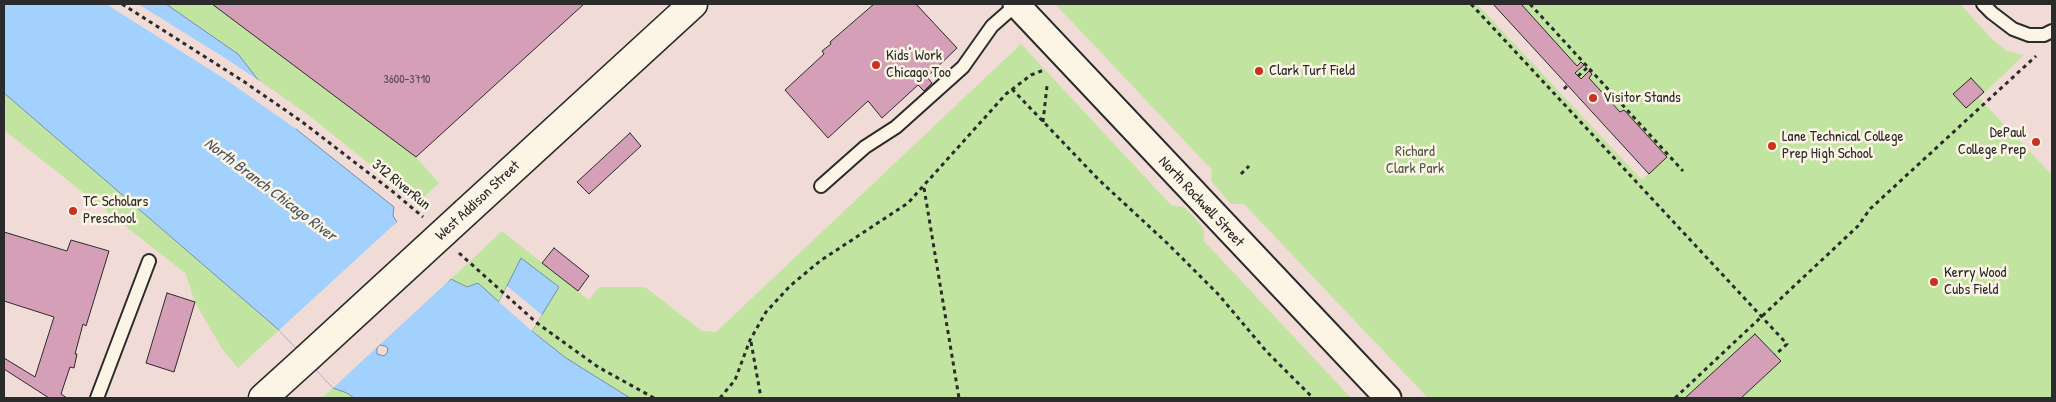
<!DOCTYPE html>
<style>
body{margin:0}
#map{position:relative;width:2056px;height:402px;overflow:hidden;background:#f0dbd7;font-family:"Patrick Hand",sans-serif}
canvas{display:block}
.frame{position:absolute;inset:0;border:5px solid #2b2b2b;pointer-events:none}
</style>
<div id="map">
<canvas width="2056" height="402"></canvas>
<div class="frame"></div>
</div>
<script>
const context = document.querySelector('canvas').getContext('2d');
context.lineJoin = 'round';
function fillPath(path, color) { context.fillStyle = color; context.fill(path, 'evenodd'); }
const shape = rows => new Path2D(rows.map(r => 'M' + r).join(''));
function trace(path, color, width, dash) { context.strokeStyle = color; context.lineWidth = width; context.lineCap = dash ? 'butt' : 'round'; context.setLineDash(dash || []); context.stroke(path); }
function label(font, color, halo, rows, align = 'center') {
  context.font = font + ' "Patrick Hand",sans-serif'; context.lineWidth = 5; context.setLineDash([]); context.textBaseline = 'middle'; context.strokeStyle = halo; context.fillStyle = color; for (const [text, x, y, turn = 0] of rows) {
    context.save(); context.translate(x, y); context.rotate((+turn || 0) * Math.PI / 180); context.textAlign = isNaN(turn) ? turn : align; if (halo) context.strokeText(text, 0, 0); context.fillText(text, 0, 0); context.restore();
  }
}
const green = shape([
 [166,4,212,4,416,157,439,183,418,203,307,114,257,79,237,54],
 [1055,4,1477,4,1642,180,1649,173,1493,4,1960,4,1994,41,2007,51,2024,55,1979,98,2052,175,2052,398,1428,398,1244,204,1231,204,1211,181,1212,170],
 [1021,44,1171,205,1184,207,1194,217,1204,229,1204,241,1351,398,630,398,566,358,478,284,467,287,451,279,502,231,589,300,599,287,645,287,702,331,716,332],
 [4,93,279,330,238,368,221,347,195,302,185,273,4,130],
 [333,388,347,393,354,398,322,398]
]);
const water = shape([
 [4,4,166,4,238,54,296,129,394,207,393,216,397,222,394,225,448,282,451,279,467,287,478,283,499,302,521,258,559,287,532,331,566,358,630,398,354,398,347,393,333,388,279,330,4,93,4,4],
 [380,345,385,346,388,348,387,353,384,356,377,354,377,348,380,345]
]);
const pier = shape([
 [106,4,138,4,225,58,264,84,297,127,296,129,228,81],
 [399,220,397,225,448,279,453,277,333,388,279,330],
 [507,286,542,315,532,331,499,302]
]);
const building = shape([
 [212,4,584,4,416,157,212,4],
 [874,4,916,4,957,48,927,77,932,83,924,91,918,85,882,118,868,101,828,138,785,90,824,54,822,51,831,44,830,42,874,4],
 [1493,4,1521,4,1577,66,1581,62,1584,65,1575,73,1581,79,1589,71,1592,74,1589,78,1620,112,1624,110,1667,157,1649,174,1493,4],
 [1971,78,1984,92,1966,108,1953,94,1971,78],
 [630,133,641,146,589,194,577,182,630,133],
 [4,232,67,251,71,240,109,251,86,326,83,324,75,354,77,354,74,368,70,367,61,394,67,398,4,398,4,358,35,377,54,317,4,301,4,232],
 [554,248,589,276,578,291,542,263,554,248],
 [167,293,195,302,174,372,146,363,167,293],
 [1755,334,1781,361,1741,398,1685,398,1755,334],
 [4,369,49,398,4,398,4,369]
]);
const path = shape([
 [122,4,243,81,301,121,392,191,423,217],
 [1471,4,1787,344,1775,355],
 [1530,4,1683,171],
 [1578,76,1588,67],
 [1012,89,1099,180,1167,243,1218,294,1267,352,1313,398],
 [1564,89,1567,86],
 [1043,122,1047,86],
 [1241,174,1249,166],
 [924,188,959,398],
 [459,253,537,323,598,367,654,398],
 [751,342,761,398],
 [720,398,735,380,750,340,766,312,790,286,820,261,908,203,1006,94,1031,75,1044,70],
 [1675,398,1858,226,1870,209,2036,56]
]);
const lane = shape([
 [1983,4,1992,13,2013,29,2029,35,2044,35,2052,31],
 [821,186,865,147,896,127,963,67,992,26,1017,4],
 [97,398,149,261]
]);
const street = shape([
 [1016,4,1388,398]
]);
const secondary = shape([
 [466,212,693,4],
 [263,398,306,359]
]);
const secondaryBridge = shape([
 [306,359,466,212]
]);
const markers = [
 [876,65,5,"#c8321e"],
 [1259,71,5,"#c8321e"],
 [1593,98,5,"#c8321e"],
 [2036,142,5,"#c8321e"],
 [1772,146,5,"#c8321e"],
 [73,211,5,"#c8321e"],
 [1934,282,5,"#c8321e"]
];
const numberNames = [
 ["3600-3710",407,80]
];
const poiNames = [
 ["Kids' Work",886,56],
 ["Chicago Too",886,73],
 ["Clark Turf Field",1269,71],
 ["Visitor Stands",1603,98],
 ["DePaul",2026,133,"right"],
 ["College Prep",2026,150,"right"],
 ["Lane Technical College",1782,137],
 ["Prep High School",1782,154],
 ["TC Scholars",83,202],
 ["Preschool",83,219],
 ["Kerry Wood",1944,273],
 ["Cubs Field",1944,290]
];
const parkNames = [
 ["Richard",1415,152],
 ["Clark Park",1415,169]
];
const streetNames = [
 ["312 RiverRun",401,185,39],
 ["West Addison Street",478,201,-43],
 ["North Rockwell Street",1201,202,47]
];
const waterNames = [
 ["North Branch Chicago River",270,190,37]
];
fillPath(green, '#c1e5a0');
fillPath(water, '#a3d1fe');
trace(water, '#738faa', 1);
fillPath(pier, '#f0dbd7');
fillPath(building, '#d49fb7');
trace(building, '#2b2b2b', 1);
trace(lane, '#2b2b2b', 16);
trace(street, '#2b2b2b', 29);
trace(secondary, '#2b2b2b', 31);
trace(path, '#2b2b2b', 3, [4, 4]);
trace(lane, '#fcf5e5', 12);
trace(street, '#fcf5e5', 25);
trace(secondary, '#fcf5e5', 28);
trace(secondaryBridge, '#2b2b2b', 31, []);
trace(secondaryBridge, '#fcf5e5', 28);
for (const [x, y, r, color] of markers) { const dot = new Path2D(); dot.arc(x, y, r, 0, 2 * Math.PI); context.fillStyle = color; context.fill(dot); trace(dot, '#fcf5e5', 2); }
label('12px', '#55484e', null, numberNames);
label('15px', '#2b2b2b', '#fcf5e5', poiNames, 'left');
label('15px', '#505a48', '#fcf5e5', parkNames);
label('15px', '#2b2b2b', '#fcf5e5', streetNames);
label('italic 16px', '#495460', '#fcf5e5', waterNames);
</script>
